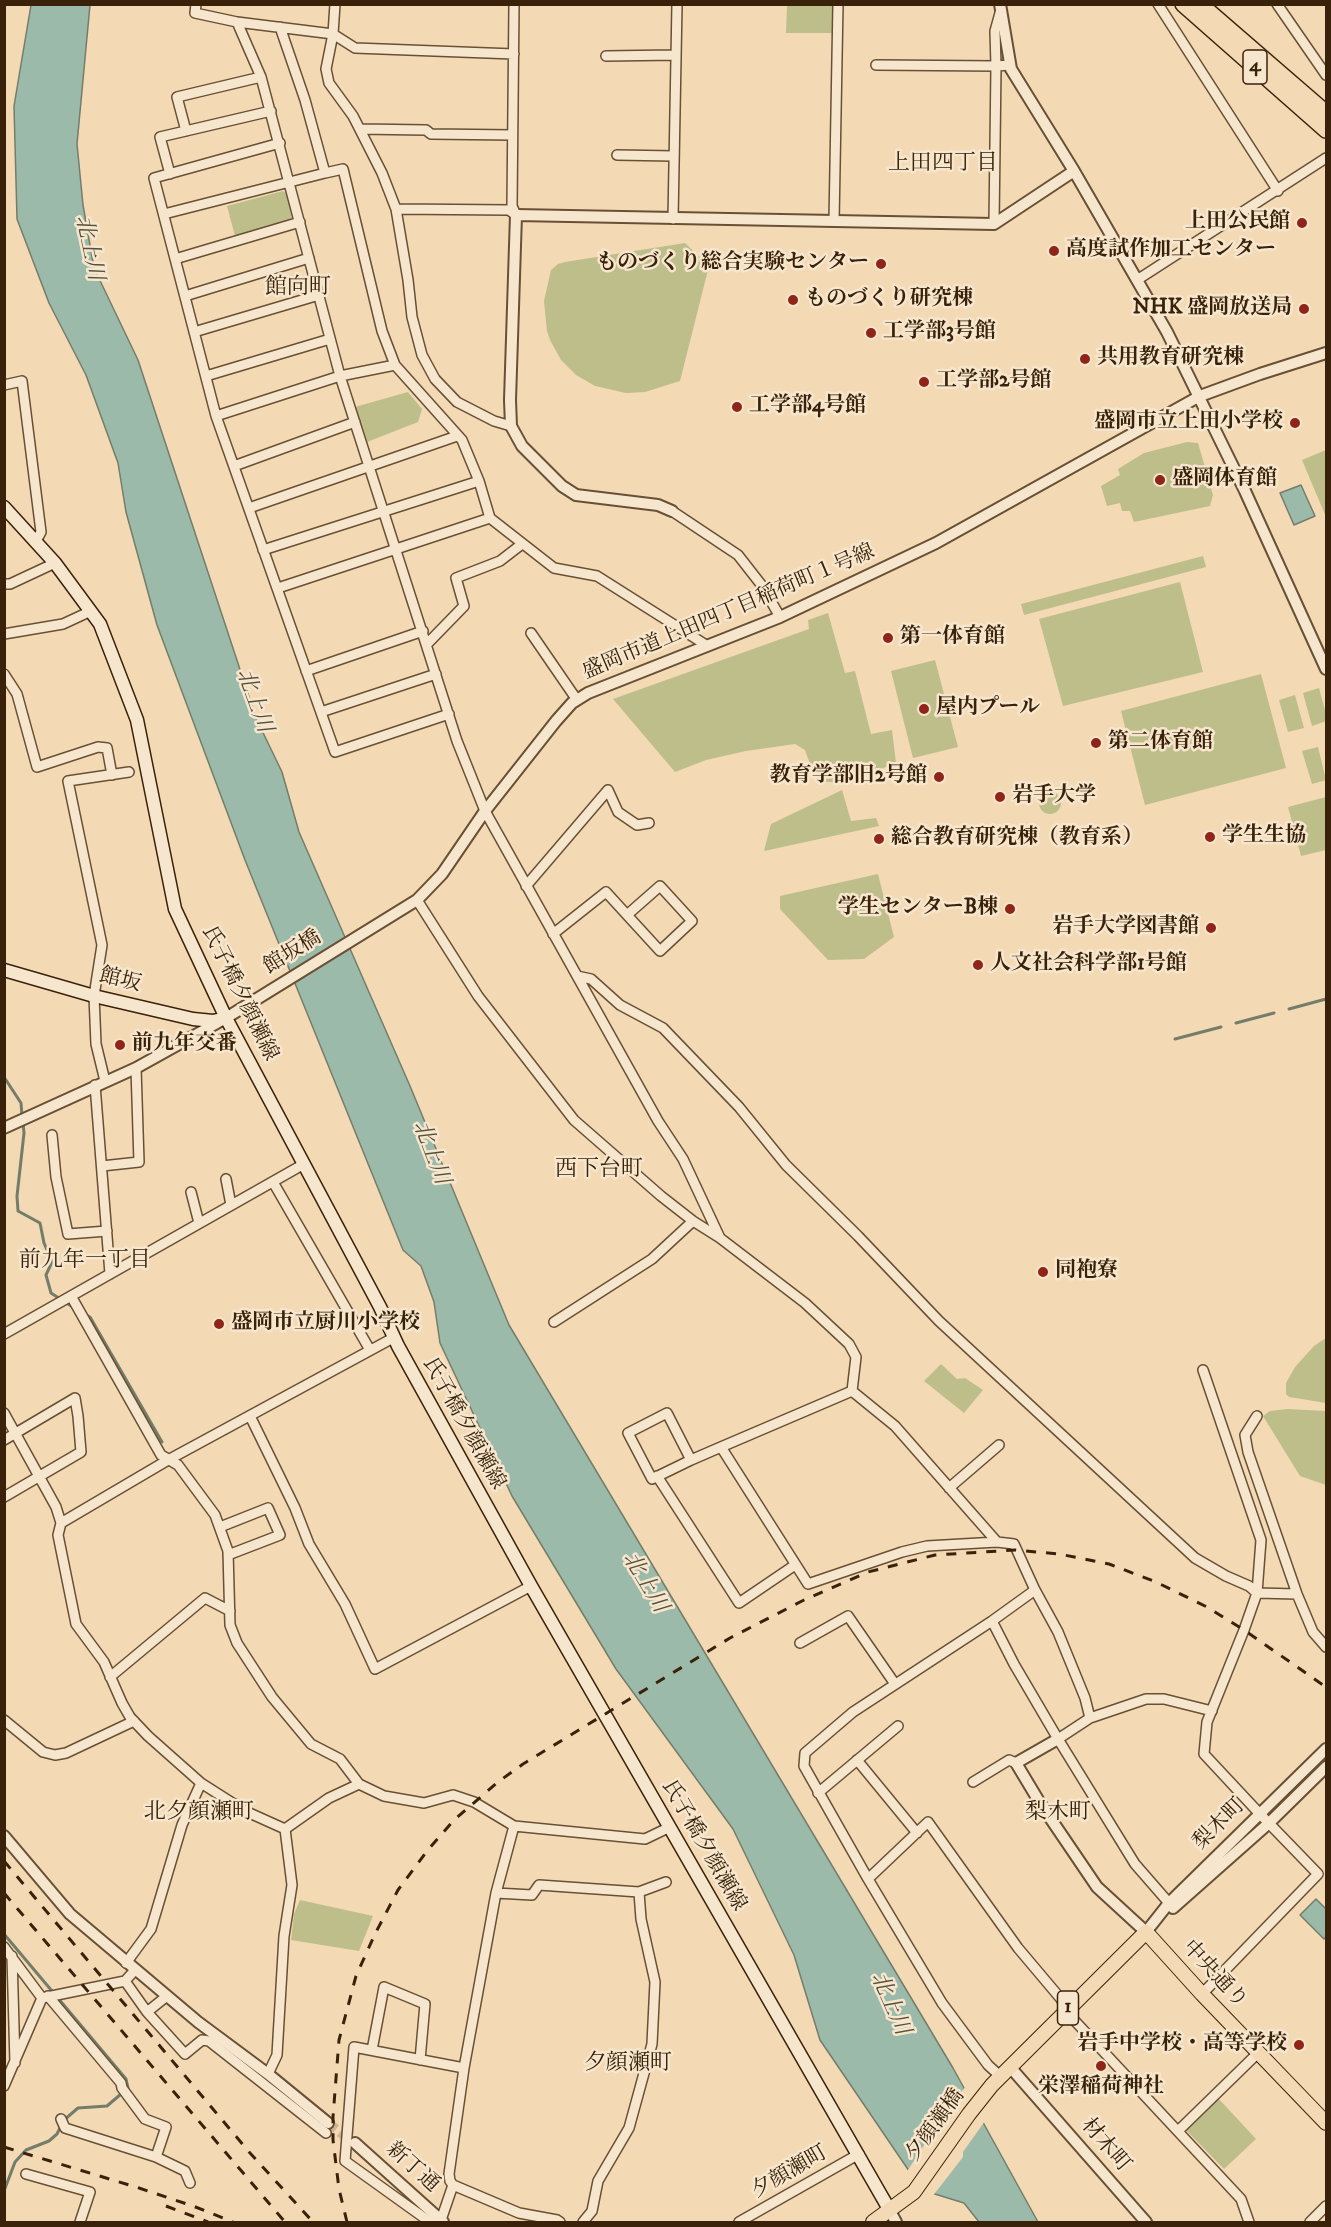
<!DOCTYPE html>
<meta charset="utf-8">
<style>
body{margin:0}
#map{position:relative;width:1331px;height:2227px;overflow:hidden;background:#f3d9b4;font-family:"IM FELL DW Pica",serif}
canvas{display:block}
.frame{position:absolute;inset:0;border:6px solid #392209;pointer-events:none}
</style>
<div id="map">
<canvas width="1331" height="2227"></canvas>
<div class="frame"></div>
</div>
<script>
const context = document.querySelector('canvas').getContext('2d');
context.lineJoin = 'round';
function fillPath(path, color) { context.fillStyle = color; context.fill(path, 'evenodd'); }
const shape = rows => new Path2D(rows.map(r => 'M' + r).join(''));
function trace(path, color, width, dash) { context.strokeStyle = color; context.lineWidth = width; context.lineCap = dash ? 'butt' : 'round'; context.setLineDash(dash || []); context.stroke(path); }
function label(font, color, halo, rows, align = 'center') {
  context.font = font + ' "IM FELL DW Pica","Noto Serif JP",serif'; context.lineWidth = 5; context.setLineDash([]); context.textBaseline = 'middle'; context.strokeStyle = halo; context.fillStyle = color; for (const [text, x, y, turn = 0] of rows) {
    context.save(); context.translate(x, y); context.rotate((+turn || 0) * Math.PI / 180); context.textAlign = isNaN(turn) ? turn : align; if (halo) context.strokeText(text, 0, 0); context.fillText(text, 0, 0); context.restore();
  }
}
const green = shape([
 [787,5,833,5,833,33,786,33],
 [283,191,287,194,292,219,289,222,235,236,227,206],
 [685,243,709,266,680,381,645,392,626,393,595,386,576,375,561,360,550,340,547,331,544,301,551,270,558,264,565,262],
 [408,392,422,409,418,422,367,442,355,407],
 [1187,442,1198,443,1213,495,1210,506,1134,522,1130,511,1122,511,1120,503,1107,506,1101,486,1120,475,1118,469,1144,453],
 [1326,450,1326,517,1302,460],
 [1203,556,1206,567,1024,615,1021,604],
 [1180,582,1203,672,1063,706,1039,619],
 [828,613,845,673,855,671,871,734,892,730,896,763,845,783,816,781,805,750,795,744,746,751,706,760,675,772,613,699,809,629,808,620],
 [935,660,958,747,913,758,891,671],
 [1261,674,1286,768,1145,805,1121,711],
 [1319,688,1326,714,1326,721,1312,726,1303,693],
 [1295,695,1304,728,1288,732,1279,700],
 [1318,747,1326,780,1312,784,1302,751],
 [842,790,851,821,876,818,879,826,764,851,771,824],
 '1039 803a11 11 0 1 1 22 0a11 11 0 1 1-22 0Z',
 [1326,797,1326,850,1301,856,1288,807],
 [878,874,894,937,864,959,828,960,780,909,780,896],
 [1326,1338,1326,1403,1289,1397,1286,1394,1286,1383,1295,1367,1314,1346],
 [941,1364,957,1379,965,1378,983,1390,964,1413,924,1381],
 [1287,1409,1326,1411,1326,1485,1300,1476,1263,1416,1270,1411],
 [300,1900,373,1916,359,1951,291,1940,294,1914],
 [1218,2098,1256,2139,1224,2169,1185,2129]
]);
const water = shape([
 [31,5,90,5,77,144,83,205,94,268,138,360,256,718,282,772,299,832,410,1086,509,1325,953,2068,1038,2222,979,2222,964,2203,922,2190,820,2040,794,1955,733,1829,616,1669,512,1496,440,1343,434,1302,421,1266,403,1250,245,860,157,625,126,512,118,463,86,375,49,303,17,219,14,106,31,5],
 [1301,485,1315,516,1294,525,1280,493,1301,485],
 [1316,1899,1326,1909,1326,1937,1324,1939,1300,1915,1316,1899]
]);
const pier = shape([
 [966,2086,985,2121,963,2152,963,2157,932,2197,920,2193,906,2173,930,2136,931,2129,938,2120,941,2119]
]);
const stream = shape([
 [1289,1009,1326,999],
 [1236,1023,1274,1013],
 [1175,1039,1221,1027],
 [4,1077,21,1103,22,1116],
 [23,1122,24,1133,17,1196,18,1211,40,1223,44,1243,52,1262,46,1275,51,1293,76,1309],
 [84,1314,90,1317,162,1442],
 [4,1934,126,2079,128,2088,107,2106,78,2108,64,2120],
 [4,2191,15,2162,26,2150,49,2141,57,2134,61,2126]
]);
const tertiaryTunnel = shape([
 [328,2123,354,2143]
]);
const minor = shape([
 [196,4,195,13,237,22,261,77,340,376,457,741,485,811,658,1121,683,1159,720,1238,805,1303,849,1344,856,1357,852,1391,895,1426,997,1542,1014,1544,1035,1590,1058,1632,1085,1698,1090,1718,1058,1739],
 [335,4,333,34,326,69,329,83,353,116,382,173,396,209,408,280,412,317,422,355,435,379,457,402,494,421,511,426],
 [514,4,512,206,516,215],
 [1158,4,1278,191],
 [1277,4,1326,75],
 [237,22,333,34,355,48,514,54],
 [606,56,675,55],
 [876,65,996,66,995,31,1000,13],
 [360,129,426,130,431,134,512,135],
 [186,131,177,97,261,77],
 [280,143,154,178,216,416,335,752,449,714],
 [617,155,673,156],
 [325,173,343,169,382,331,395,365,462,440,479,481,490,518,554,568,597,576,706,645],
 [170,174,160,137,271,111],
 [396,209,509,210,516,215],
 [164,214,325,173,305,100,280,27],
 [673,219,677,4],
 [834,221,838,4],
 [994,224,996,66,1010,65],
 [175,259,300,222],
 [1137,280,1326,158],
 [185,296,309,258],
 [194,332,319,295],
 [206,376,330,339],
 [4,385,22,381,41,532,36,541],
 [216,416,340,376,395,365],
 [234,466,355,422],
 [249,508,457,436],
 [672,511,738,555,763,587,780,617],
 [263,550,479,481],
 [4,584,10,584,55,563],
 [278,588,490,518],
 [531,633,577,700],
 [4,634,63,624,91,611],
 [427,644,464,606,456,578,500,561,522,544],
 [306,671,423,631],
 [4,674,17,694,37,767,98,747,107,748,112,775],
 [321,712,436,674],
 [526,886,608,790,618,812,637,825,649,823],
 [417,900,478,996,574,1120,661,1196,693,1221],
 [553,934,606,892,627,915,660,951,692,921,660,886,627,915],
 [577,976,591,979,620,1005,663,1028,739,1107,786,1165,858,1236,939,1321,1195,1558,1226,1576,1249,1586,1257,1593,1297,1594],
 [105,1081,96,1044,94,996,102,945,68,781,129,772],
 [95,1085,110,1274],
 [52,1135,56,1177,68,1234,107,1231],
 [102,1166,139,1162,136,1068],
 [226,1179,231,1205],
 [273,1182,370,1350],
 [191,1192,199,1223],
 [71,1296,161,1455,178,1465,215,1515,228,1551,230,1625,237,1643,272,1697,311,1744,340,1759,359,1784,384,1796,424,1803,453,1795,474,1802,514,1826,645,1839,670,1827],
 [554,1322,652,1259,693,1221,720,1238],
 [4,1334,304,1164],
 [852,1391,721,1447,808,1584,902,1552,927,1546,997,1542],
 [4,1413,56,1507,61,1523,58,1535,76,1624,104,1662,122,1703,130,1717,148,1736,201,1783,245,1811,285,1829],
 [250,1416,295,1508,309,1544,345,1604,375,1669,531,1586],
 [1257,1416,1245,1435,1248,1452,1297,1594,1313,1632,1326,1647],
 [4,1440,75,1398,78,1416,81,1452,4,1497],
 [691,1460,652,1479,628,1433,667,1413,691,1460,721,1447],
 [657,1476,739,1603,795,1565],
 [949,1488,999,1445],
 [61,1523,168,1460,393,1338],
 [220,1527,268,1508,280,1535,228,1555],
 [1035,1590,992,1621,1014,1664,1058,1739,1135,1864,1169,1903],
 [992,1621,853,1712,805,1753,804,1766,868,1879,942,2003,988,2065,1001,2077],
 [800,1643,848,1616,895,1684],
 [110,1677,205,1598,230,1611],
 [1090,1718,1146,1699,1164,1699,1212,1711],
 [4,1720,43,1752,55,1755,66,1753,134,1721],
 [857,1760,917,1833],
 [973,1782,1009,1760,1016,1763],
 [818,1793,898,1726],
 [285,1829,329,1798,359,1784],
 [868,1879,928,1822,1018,1948,1061,1999,1074,2020,1241,2199,1249,2222],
 [496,1893,532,1895,539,1885,639,1892,666,1882],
 [4,1947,42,1998],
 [12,1956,15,2063],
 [126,1963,151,1929,182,1825,201,1783],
 [125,1981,147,2012],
 [1202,1994,1318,1874,1259,1813,1204,1754,1207,1722,1244,1630,1257,1593,1261,1540,1203,1370],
 [48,1996,121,2083,122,2088,145,2119,166,2127,156,2157],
 [167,1996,147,2012,185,2054,202,2040,209,2041,326,2133],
 [42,1998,125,1981,135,1970],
 [372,2050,384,1987,425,2004,420,2060],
 [268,2074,277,2055,284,1936,292,1885,285,1829],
 [4,2086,42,1998],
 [61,2119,65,2128,156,2157,185,2171,190,2183],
 [1179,2130,1259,2052],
 [26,2174,90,2192,80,2222],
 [453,2185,450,2181,449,2174,464,2068,496,1893,514,1826],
 [430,2222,345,2161,354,2047,464,2068],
 [437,2222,441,2220,453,2185,519,2213,557,2220,560,2222],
 [583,2222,592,2211,598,2181,629,2128,652,2044,655,1982,641,1919,639,1892],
 [739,2222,859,2154],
 [1310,2222,1326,2206]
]);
const tertiary = shape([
 [1000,4,1011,69,1074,171,1167,332,1245,491,1326,669],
 [672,511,658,505,576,495,562,486,522,446,511,426,510,400,516,215,994,224,1074,171],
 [4,1128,136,1068,226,1018,417,900,442,874,485,811,556,721,572,703,588,693,780,617,936,543,1200,396,1260,374,1326,353],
 [1058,1739,1016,1763,1040,1803,1097,1887,1146,1932],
 [4,1836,70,1914,198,2022,268,2074,328,2123],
 [1173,1908,1269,1823,1326,1767],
 [1146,1932,1169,1903,1326,1749],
 [1011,2068,1146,2222],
 [355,2143,443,2222],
 [889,2209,896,2222]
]);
const secondary = shape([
 [4,507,55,563,100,624,137,720,175,909,226,1018,380,1307,398,1346,531,1586,889,2209],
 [4,970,94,996,193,1019,213,1021,226,1018]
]);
const primary = shape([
 [873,2222,914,2192,969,2114,992,2085,1146,1932,1202,1994,1326,2123]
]);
const trunk = shape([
 [1183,4,1326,130],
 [1200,4,1326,113]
]);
const rail = shape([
 [4,1861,250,2153,313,2222],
 [4,1893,285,2222],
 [4,2147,139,2188,193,2206,233,2222],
 [166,2206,208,2222],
 [347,2222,339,2189,333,2140,333,2117,339,2040,356,1976,375,1934,398,1890,427,1851,454,1820,498,1782,523,1764,730,1638,802,1601,868,1572,935,1555,1015,1550,1059,1554,1109,1564,1156,1582,1207,1607,1244,1630,1326,1687]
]);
const markers = [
 [1302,223,6,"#8f2418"],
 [1054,251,6,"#8f2418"],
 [881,264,6,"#8f2418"],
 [793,300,6,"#8f2418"],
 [1304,309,6,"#8f2418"],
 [871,333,6,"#8f2418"],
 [1085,359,6,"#8f2418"],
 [924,382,6,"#8f2418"],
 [737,407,6,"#8f2418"],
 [1295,423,6,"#8f2418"],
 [1160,480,6,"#8f2418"],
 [888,638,6,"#8f2418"],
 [924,709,6,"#8f2418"],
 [1096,743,6,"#8f2418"],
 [939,777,6,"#8f2418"],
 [1000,797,6,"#8f2418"],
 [1210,837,6,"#8f2418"],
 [879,839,6,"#8f2418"],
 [1010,909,6,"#8f2418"],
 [1211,928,6,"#8f2418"],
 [978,965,6,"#8f2418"],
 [120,1045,6,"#8f2418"],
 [1043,1272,6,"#8f2418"],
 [219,1324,6,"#8f2418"],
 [1299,2045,6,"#8f2418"],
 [1101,2066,6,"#8f2418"]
];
const shields = [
 [1255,67,24],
 [1068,2008,21]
];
const shieldNames = [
 ["4",1255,67],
 ["1",1068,2008]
];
const poiNames = [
 ["上田公民館",1290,223,"right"],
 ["高度試作加工センター",1066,251],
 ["ものづくり総合実験センター",869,264,"right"],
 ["ものづくり研究棟",805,300],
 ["NHK 盛岡放送局",1292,309,"right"],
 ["工学部3号館",883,333],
 ["共用教育研究棟",1097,359],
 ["工学部2号館",936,382],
 ["工学部4号館",749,407],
 ["盛岡市立上田小学校",1283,423,"right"],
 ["盛岡体育館",1172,480],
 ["第一体育館",900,638],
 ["屋内プール",936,709],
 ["第二体育館",1108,743],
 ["教育学部旧2号館",927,777,"right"],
 ["岩手大学",1012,797],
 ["学生生協",1222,837],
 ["総合教育研究棟（教育系）",891,839],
 ["学生センターB棟",998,909,"right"],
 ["岩手大学図書館",1199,928,"right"],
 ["人文社会科学部1号館",990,965],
 ["前九年交番",132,1045],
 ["同袍寮",1055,1272],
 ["盛岡市立厨川小学校",231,1324],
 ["岩手中学校・高等学校",1287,2045,"right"],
 ["栄澤稲荷神社",1101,2088,"center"]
];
const streetNames = [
 ["盛岡市道上田四丁目稲荷町１号線",729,613,-23],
 ["館坂橋",293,953,-32],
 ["館坂",120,981,14],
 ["氏子橋夕顔瀬線",239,994,64],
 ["氏子橋夕顔瀬線",463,1424,61],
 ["梨木町",1220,1825,-45],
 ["氏子橋夕顔瀬線",703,1846,60],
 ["中央通り",1214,1975,47],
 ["夕顔瀬橋",936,2126,-54],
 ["材木町",1105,2146,49],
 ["新丁通",412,2168,42],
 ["夕顔瀬町",790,2173,-30]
];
const neighbourhoodNames = [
 ["上田四丁目",943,164],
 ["館向町",298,288],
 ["西下台町",599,1170],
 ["前九年一丁目",85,1261],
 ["北夕顔瀬町",199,1813],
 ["梨木町",1058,1813],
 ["夕顔瀬町",628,2064]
];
const waterNames = [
 ["北上川",88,248,78],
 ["北上川",253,701,70],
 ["北上川",430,1153,69],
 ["北上川",644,1583,59],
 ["北上川",889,2004,66]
];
fillPath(green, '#bebe8b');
fillPath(water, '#9bbaaa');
trace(water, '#747d6a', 1.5);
fillPath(pier, '#f3d9b4');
trace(stream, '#747d6a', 3);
trace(tertiaryTunnel, '#ceb492', 10, [10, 5]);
trace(minor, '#685034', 12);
trace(tertiary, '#685034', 14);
trace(secondary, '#392209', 15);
trace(primary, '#392209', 16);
trace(trunk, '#392209', 18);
trace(minor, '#f7e6ce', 9);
trace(tertiary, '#f7e6ce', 10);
trace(secondary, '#f7e6ce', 12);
trace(primary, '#f3d9b4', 14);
trace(trunk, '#f3d9b4', 15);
trace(rail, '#392209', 3, [10, 10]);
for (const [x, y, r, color] of markers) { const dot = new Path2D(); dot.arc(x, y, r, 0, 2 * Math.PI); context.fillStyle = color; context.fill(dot); trace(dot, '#f7e6ce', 2); }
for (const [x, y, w] of shields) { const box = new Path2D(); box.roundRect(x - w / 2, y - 17, w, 34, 4.5); context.fillStyle = '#f7e6ce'; context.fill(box); trace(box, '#392209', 1.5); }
label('bold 20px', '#392209', null, shieldNames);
label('bold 21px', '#392209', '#f7e6ce', poiNames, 'left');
label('21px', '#392209', '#f7e6ce', streetNames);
label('22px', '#392209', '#f7e6ce', neighbourhoodNames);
label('italic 22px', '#565039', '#f7e6ce', waterNames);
</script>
